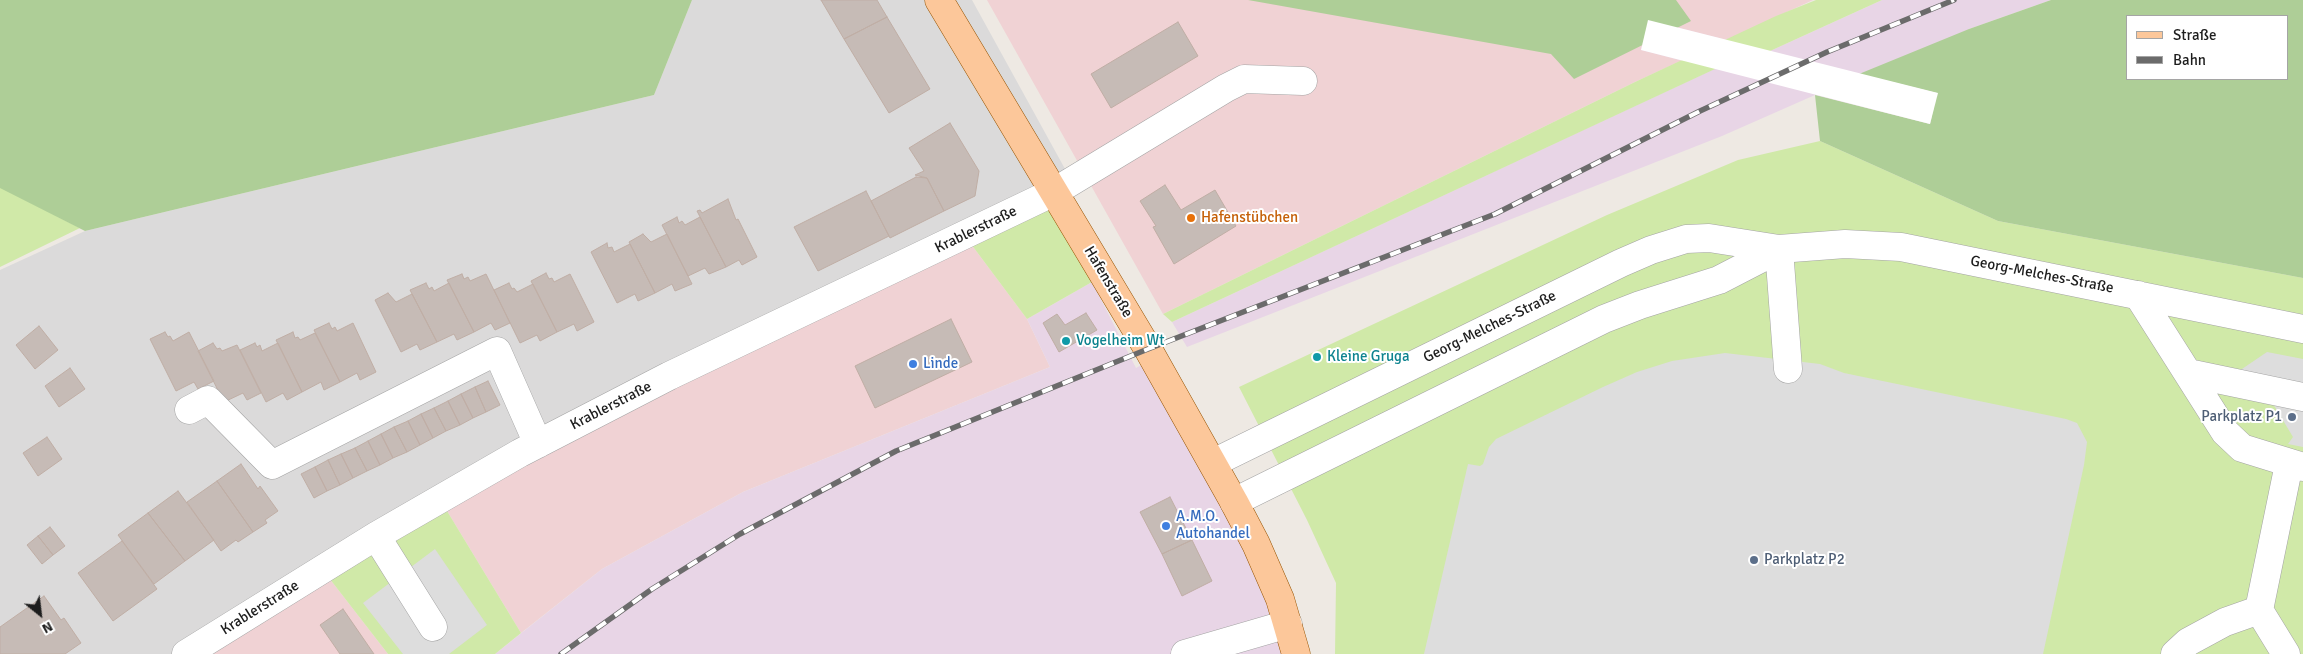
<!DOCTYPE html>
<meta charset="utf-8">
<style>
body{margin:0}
#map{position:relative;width:2303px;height:654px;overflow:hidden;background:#eee9e3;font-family:Signika,sans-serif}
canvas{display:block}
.legend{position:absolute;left:2126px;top:15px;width:162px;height:65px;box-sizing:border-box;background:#fff;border:1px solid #a5a5a5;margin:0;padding:6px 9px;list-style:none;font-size:15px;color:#1d1d1d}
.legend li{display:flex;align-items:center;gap:10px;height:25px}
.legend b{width:25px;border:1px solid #a5a5a5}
.north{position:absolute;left:15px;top:589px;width:50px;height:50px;-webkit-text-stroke:4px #fff;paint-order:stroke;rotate:151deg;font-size:14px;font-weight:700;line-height:20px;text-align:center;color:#1d1d1d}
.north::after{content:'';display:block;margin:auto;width:18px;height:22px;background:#1d1d1d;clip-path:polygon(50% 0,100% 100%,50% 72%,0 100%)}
</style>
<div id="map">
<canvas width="2303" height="654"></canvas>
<ul class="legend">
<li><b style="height:6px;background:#fcc79a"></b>Straße</li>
<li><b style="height:6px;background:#6b6b6b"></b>Bahn</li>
</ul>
<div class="north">N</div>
</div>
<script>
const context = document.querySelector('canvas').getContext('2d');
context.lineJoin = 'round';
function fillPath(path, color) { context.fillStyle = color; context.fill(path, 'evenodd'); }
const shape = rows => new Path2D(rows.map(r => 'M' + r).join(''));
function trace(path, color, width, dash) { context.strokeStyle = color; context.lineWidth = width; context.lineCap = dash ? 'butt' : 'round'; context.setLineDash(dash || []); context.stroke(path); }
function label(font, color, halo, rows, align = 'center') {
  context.font = font + ' Signika,sans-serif'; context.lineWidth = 4; context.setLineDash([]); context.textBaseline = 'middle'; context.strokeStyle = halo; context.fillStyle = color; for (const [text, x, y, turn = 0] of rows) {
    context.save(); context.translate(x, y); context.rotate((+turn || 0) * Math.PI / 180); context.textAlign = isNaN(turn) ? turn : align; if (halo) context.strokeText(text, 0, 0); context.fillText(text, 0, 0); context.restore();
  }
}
const residential = shape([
 [692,0,972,0,1070,178,177,654,0,654,0,270,85,231,654,95]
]);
const commercial = shape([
 [987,0,1813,0,1635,82,1163,314],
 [971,244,1027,319,1050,367,743,492,602,569,521,633,444,506,523,461],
 [326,574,388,654,197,654]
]);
const industrial = shape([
 [1882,0,2051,0,1969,29,1930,124,1815,95,1722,136,1187,347,1172,322,1714,69,1641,50,1648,20,1770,51],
 [1092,282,1136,368,1145,363,1208,466,1290,654,495,654,602,569,743,492,1050,367,1027,319]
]);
const grass = shape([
 [1816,0,1882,0,1770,51,1715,69,1172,322,1163,314,1635,82,1776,16],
 [1820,141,1998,221,2303,278,2303,654,1335,654,1336,583,1307,520,1239,387,1607,215,1738,160],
 [0,187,80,228,0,267],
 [1050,204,1092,282,1027,319,971,244],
 [444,506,521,633,495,654,388,654,326,574]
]);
const forest = shape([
 [0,0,692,0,654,95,85,231,0,188],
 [1248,0,1676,0,1691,21,1574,79,1551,54],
 [2051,0,2303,0,2303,278,1998,221,1820,141,1815,95,1930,124,1937,93,1859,74,1969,29],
 [2127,16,2287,16,2287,79,2127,79]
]);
const parking = shape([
 [2267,352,2303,359,2303,447,2288,444,2293,437,2269,397,2239,371],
 [1725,353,1820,364,1844,373,2066,419,2077,423,2087,442,2084,465,2043,654,1424,654,1468,464,1480,466,1483,464,1489,447,1496,439,1603,387,1637,372,1672,361],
 [435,549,487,625,449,654,403,654,363,603]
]);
const pier = shape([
 [1648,20,1938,93,1930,124,1641,50]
]);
const building = shape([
 [821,0,877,0,887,17,844,39,821,0],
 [887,17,930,89,889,113,844,39,887,17],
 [1178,22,1198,56,1111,108,1091,74,1178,22],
 [950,123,979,171,975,196,944,211,927,178,915,175,924,171,909,148,950,123],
 [916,177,927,178,944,211,890,238,871,201,916,177],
 [1165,185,1181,210,1215,190,1236,226,1174,264,1153,227,1156,226,1140,201,1165,185],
 [866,191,889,236,818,271,794,227,866,191],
 [728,199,736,220,738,219,757,257,742,265,739,260,726,267,697,211,700,210,702,213,728,199],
 [677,217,679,223,682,221,685,225,700,217,726,267,709,274,705,268,688,276,662,225,677,217],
 [643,234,651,242,667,234,692,284,675,291,672,284,655,293,629,242,643,234],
 [607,243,608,248,612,247,614,252,630,244,655,293,638,301,635,294,617,303,591,252,607,243],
 [546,273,549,279,552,278,554,282,570,274,594,322,577,331,574,324,557,332,531,281,546,273],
 [462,274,464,279,468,277,470,281,486,274,510,323,495,330,491,323,474,332,447,280,462,274],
 [426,283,429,289,432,287,434,291,449,283,474,332,457,340,454,334,437,342,410,290,426,283],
 [509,283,512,289,514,288,517,292,533,284,557,332,540,341,537,335,520,343,494,290,509,283],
 [388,293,396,302,412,294,437,342,420,350,417,344,401,352,375,300,388,293],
 [1086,313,1097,330,1059,352,1043,323,1057,314,1065,325,1086,313],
 [951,319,972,362,875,408,855,366,951,319],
 [329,323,332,329,335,327,337,331,353,323,376,372,360,380,357,373,340,382,314,330,329,323],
 [39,326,58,350,35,369,16,345,39,326],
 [165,332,168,337,170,336,173,341,189,332,214,381,198,389,194,382,176,391,150,339,165,332],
 [293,332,295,338,298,337,300,340,315,333,340,382,324,390,321,382,302,392,276,340,293,332],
 [213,343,217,349,220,348,222,351,237,345,261,393,247,400,243,393,224,402,198,351,213,343],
 [255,343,257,347,260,345,262,351,278,343,302,392,287,400,283,393,266,402,240,350,255,343],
 [70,368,85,389,59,407,45,386,70,368],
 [488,381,500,405,486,412,475,387,488,381],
 [475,387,486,412,473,418,461,394,475,387],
 [461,394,473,418,460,425,448,401,461,394],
 [448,401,460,425,446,431,434,408,448,401],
 [434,408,446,431,433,438,421,414,434,408],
 [421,414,433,438,420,445,408,421,421,414],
 [408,421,420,445,407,452,394,427,408,421],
 [394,427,407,452,393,458,381,434,394,427],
 [381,434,393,458,380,465,368,441,381,434],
 [47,437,62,459,38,476,23,453,47,437],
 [368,441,380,465,367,471,355,448,368,441],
 [355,448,367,471,353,478,341,454,355,448],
 [341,454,353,478,340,485,328,460,341,454],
 [328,460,340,485,327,491,315,467,328,460],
 [241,464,258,489,260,486,278,511,265,520,267,523,253,532,217,481,241,464],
 [315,467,327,491,314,498,301,474,315,467],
 [217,481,253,532,238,542,236,540,221,551,187,502,217,481],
 [178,491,214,540,185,561,148,513,178,491],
 [1170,497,1192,540,1162,554,1140,512,1170,497],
 [148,513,185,561,154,584,118,535,148,513],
 [50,527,65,546,53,555,38,536,50,527],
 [38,536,53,555,42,564,27,545,38,536],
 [1192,540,1212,581,1182,596,1162,554,1192,540],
 [122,541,157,589,113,621,78,573,122,541],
 [44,596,61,620,64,618,81,643,65,654,0,654,0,627,44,596],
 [343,609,374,654,340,654,320,625,343,609]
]);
const minor = shape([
 [1779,249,1788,369],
 [2138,295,2225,432,2242,448,2303,467],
 [2188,373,2303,397],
 [189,410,208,400,272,465,497,351,538,444],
 [1213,463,1621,263,1651,250,1686,239,1709,238,1779,249,1845,244,1901,247,2303,329],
 [1234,502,1604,319,1640,305,1719,280,1779,249],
 [376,536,433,627],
 [2259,610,2286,654],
 [186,654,376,536,520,453,669,376,1054,192,1226,88,1244,79,1303,81],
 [1185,654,1288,624],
 [2175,654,2188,642,2225,622,2259,610,2289,464]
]);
const major = shape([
 [939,0,1148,349,1234,502,1256,544,1280,599,1296,654]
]);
const rail = shape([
 [561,654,652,589,740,534,896,451,1148,349,1495,214,1700,111,1827,52,1954,0]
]);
const markers = [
 [1191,218,5,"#e8710a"],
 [1066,341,5,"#0f9aa8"],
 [1317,357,5,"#0f9aa8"],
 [913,364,5,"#3f7fe0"],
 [2292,417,5,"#5c6f8a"],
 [1166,526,5,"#3f7fe0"],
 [1754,560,5,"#5c6f8a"]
];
const foodNames = [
 ["Hafenstübchen",1201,218]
];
const streetNames = [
 ["Krablerstraße",976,230,-26],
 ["Georg-Melches-Straße",2042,275,11],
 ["Hafenstraße",1108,282,59],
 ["Georg-Melches-Straße",1490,327,-26],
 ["Krablerstraße",611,406,-27],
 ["Krablerstraße",260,608,-32]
];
const cultureNames = [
 ["Vogelheim Wt",1076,341],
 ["Kleine Gruga",1327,357]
];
const shopNames = [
 ["Linde",923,364],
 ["A.M.O.",1176,517],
 ["Autohandel",1176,534]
];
const serviceNames = [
 ["Parkplatz P1",2282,417],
 ["Parkplatz P2",1764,560,"left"]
];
fillPath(residential, '#dbdada');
fillPath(commercial, '#f0d2d4');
fillPath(industrial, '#e8d5e6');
fillPath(grass, '#d0e9a8');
fillPath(forest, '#aece97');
fillPath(parking, '#ddd');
fillPath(pier, '#fff');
fillPath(building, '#c6bbb6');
trace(building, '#c0aea5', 1);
trace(minor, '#a4a4a4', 29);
trace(major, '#965300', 29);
trace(minor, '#fff', 28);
trace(major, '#fcc79a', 28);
trace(rail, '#6b6b6b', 5.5);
trace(rail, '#fff', 4, [11]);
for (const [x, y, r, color] of markers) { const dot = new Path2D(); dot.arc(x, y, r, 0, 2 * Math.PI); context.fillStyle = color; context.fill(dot); trace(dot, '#fff', 2); }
label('15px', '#c56008', '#fff', foodNames, 'left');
label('15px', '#1d1d1d', '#fff', streetNames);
label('15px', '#0d838f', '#fff', cultureNames, 'left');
label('15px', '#366cbe', '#fff', shopNames, 'left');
label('15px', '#4e5e75', '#fff', serviceNames, 'right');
</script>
